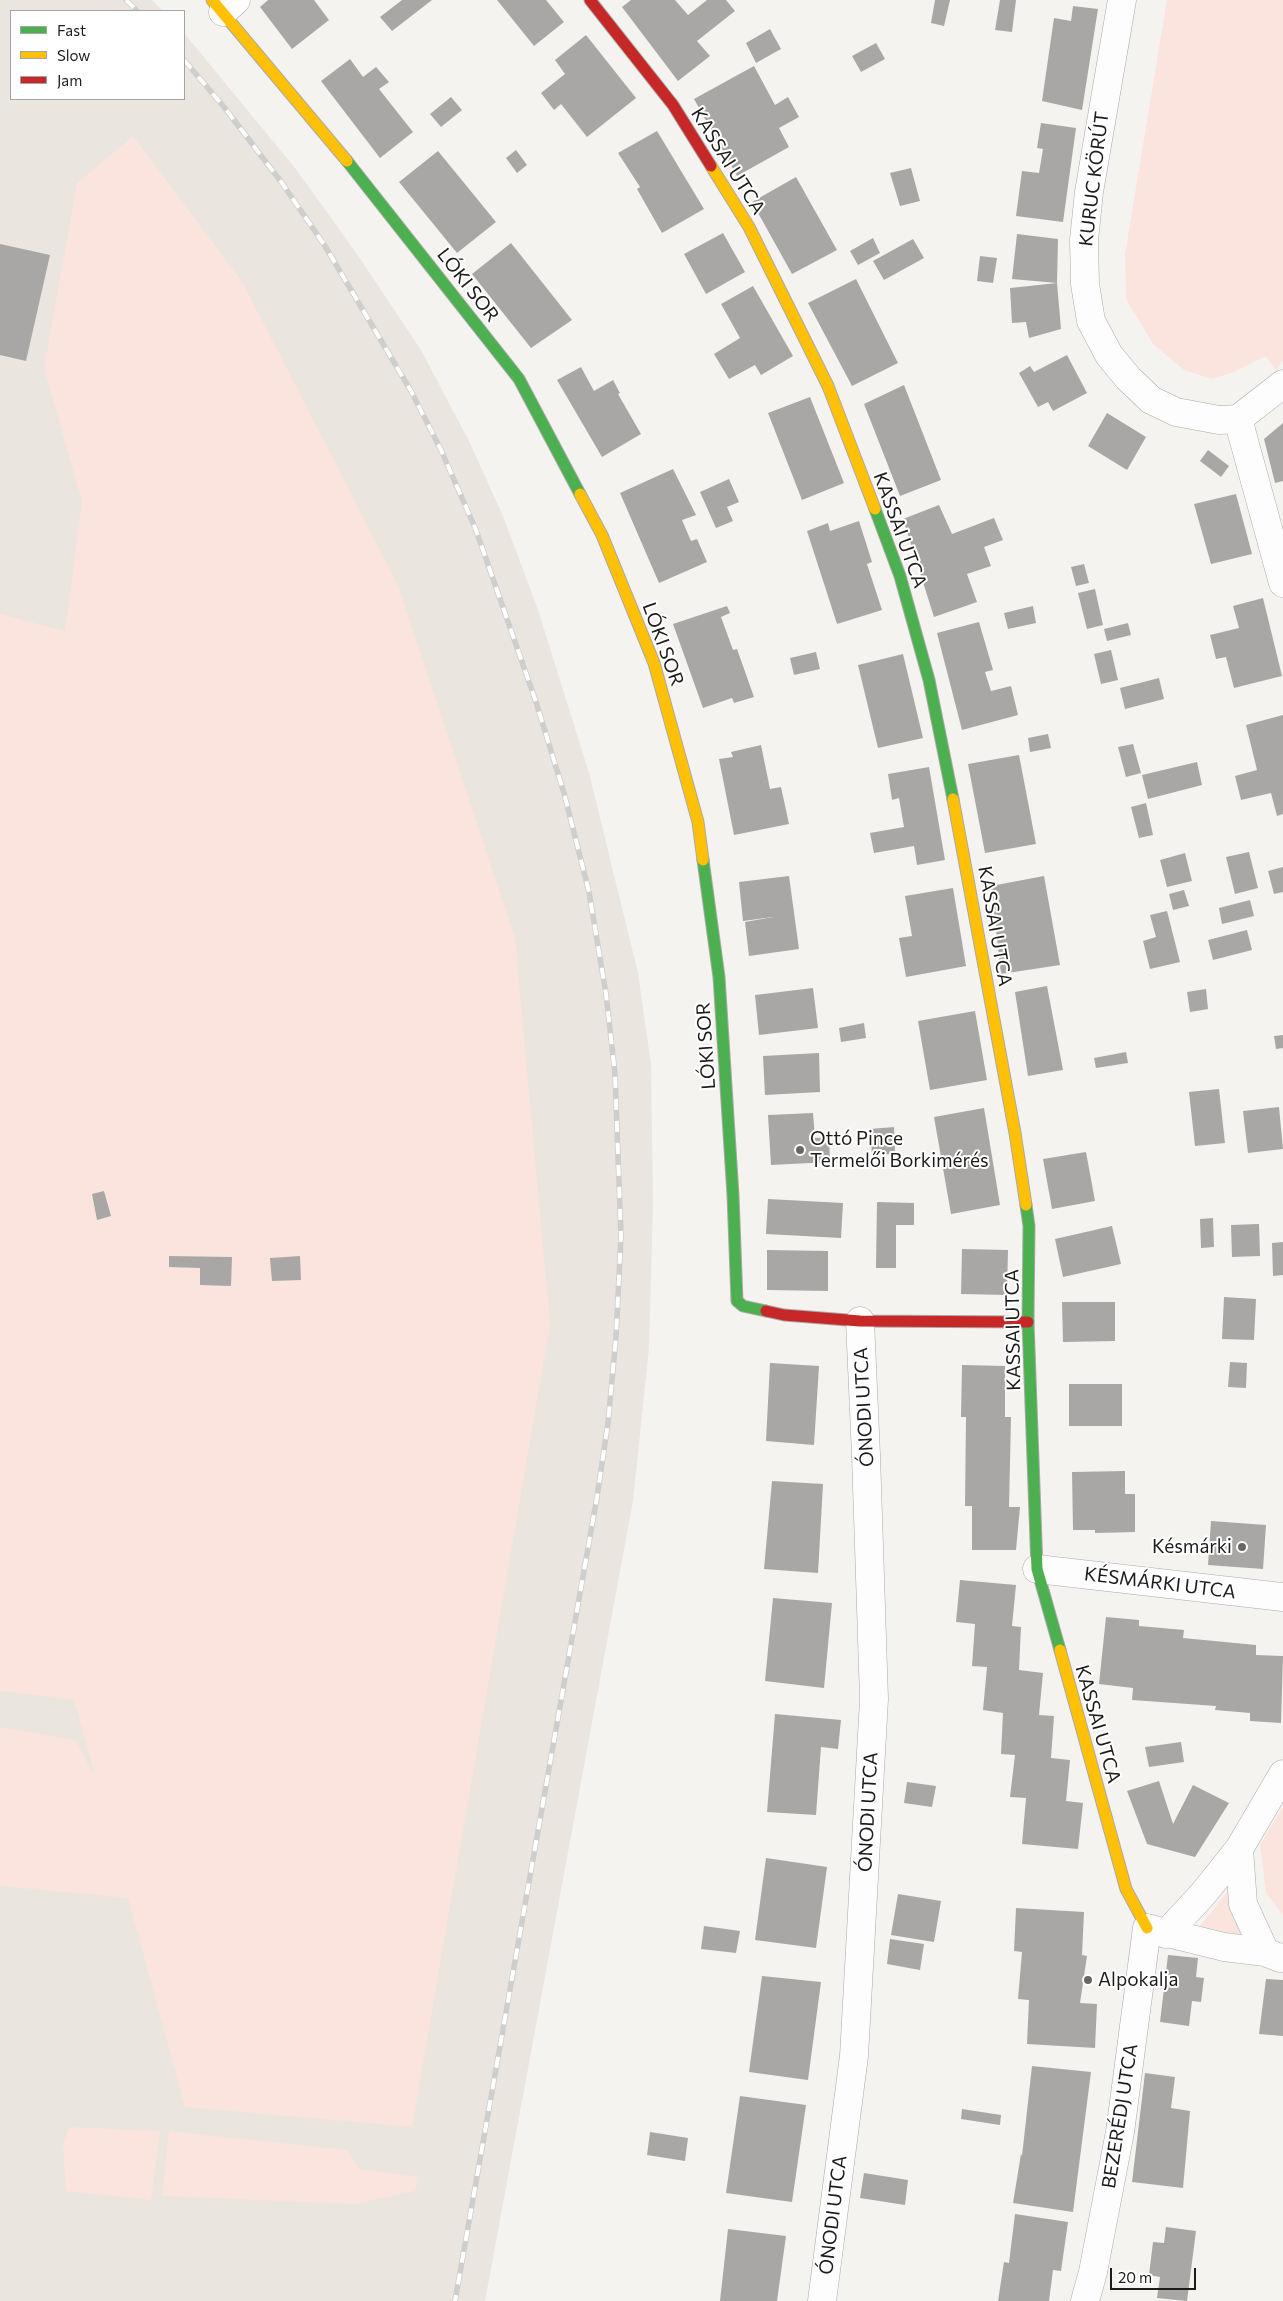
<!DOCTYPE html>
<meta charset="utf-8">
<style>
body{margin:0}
#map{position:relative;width:1283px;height:2301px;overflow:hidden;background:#f5f3f0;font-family:Commissioner,sans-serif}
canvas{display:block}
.legend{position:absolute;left:10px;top:10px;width:175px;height:90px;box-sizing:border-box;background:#fff;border:1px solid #a5a4a4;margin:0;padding:6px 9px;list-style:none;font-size:15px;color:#1d1c1b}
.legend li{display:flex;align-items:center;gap:10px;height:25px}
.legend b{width:25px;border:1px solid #a5a4a4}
.scale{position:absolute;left:1110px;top:2268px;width:86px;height:22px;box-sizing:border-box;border:2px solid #1d1c1b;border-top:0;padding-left:6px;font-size:15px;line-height:18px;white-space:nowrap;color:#1d1c1b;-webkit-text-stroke:4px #fff;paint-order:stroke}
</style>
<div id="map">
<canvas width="1283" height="2301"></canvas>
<ul class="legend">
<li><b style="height:6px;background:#4caf50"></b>Fast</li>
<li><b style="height:6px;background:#ffc107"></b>Slow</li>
<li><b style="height:6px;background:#c62828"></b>Jam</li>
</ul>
<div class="scale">20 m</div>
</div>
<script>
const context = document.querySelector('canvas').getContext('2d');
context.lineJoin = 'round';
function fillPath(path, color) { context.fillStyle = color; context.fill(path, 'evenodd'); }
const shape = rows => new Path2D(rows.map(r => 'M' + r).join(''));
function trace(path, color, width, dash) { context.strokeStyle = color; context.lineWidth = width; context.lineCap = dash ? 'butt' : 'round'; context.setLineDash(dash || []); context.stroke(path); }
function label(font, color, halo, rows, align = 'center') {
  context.font = font + ' Commissioner,sans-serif'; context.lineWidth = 4; context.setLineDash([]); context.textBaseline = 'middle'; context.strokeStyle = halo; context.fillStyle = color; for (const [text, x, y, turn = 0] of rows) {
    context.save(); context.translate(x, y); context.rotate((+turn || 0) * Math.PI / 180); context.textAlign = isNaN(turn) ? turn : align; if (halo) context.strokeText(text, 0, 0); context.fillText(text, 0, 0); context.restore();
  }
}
const built = shape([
 [0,0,152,0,163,11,11,11,11,99,184,99,184,33,295,168,357,254,421,350,469,441,503,516,538,610,589,773,638,973,651,1064,653,1204,649,1348,633,1501,485,2301,0,2301]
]);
const green = shape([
 [1167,0,1283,0,1283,360,1276,371,1266,356,1234,372,1212,379,1184,370,1153,344,1126,299,1125,254],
 [133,136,243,283,398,585,515,938,550,1325,412,2127,185,2107,128,1898,0,1886,0,1727,75,1740,95,1776,74,1700,0,1691,0,614,65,631,82,502,44,368,77,183],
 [1283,1807,1283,1915,1266,1893,1260,1845],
 [1228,1891,1242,1938,1200,1926],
 [69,2127,160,2131,151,2200,66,2191,63,2145],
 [169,2131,347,2150,360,2169,418,2177,415,2191,355,2204,162,2196]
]);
const building = shape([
 [268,0,314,0,329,20,292,49,260,7],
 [402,0,432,0,392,31,380,17],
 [497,0,546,0,564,22,534,46],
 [631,0,675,0,688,15,707,0,726,0,735,11,697,41,710,56,678,81,622,7],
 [935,0,950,0,944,26,931,23],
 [1000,0,1016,0,1012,32,995,30],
 [1073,6,1098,9,1082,110,1042,101,1054,18,1071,21],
 [770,29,781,49,756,63,746,43],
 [586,35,636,98,587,137,561,104,554,110,541,93,565,74,555,60],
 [876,43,885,59,861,72,852,56],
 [350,59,363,77,376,67,389,82,379,89,413,132,380,158,321,81],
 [754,66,775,105,788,97,799,117,779,128,789,147,737,176,694,99],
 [451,97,462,110,441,127,430,114],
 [1041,123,1076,128,1063,222,1016,216,1022,171,1039,173,1043,149,1037,148],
 [657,131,704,209,662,233,637,189,640,187,618,153],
 [516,150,527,165,517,173,506,158],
 [438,151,496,222,457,253,399,182],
 [911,168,920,201,900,206,890,173],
 [796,177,837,250,792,274,752,202],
 [723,233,745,272,706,294,684,254],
 [1017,234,1058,239,1057,283,1061,329,1029,338,1026,322,1012,323,1010,288,1057,283,1012,279],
 [873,238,880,253,858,265,850,251],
 [913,239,924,258,884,280,873,261],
 [511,243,572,320,531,348,472,274],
 [0,244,50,255,26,361,0,355],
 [980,256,997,258,993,283,977,281],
 [856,279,898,363,852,386,808,303],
 [753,286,793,356,761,375,755,365,729,379,714,354,740,338,721,304],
 [1067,355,1087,393,1053,411,1048,402,1038,407,1019,373,1030,366,1034,372],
 [581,367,594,391,613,380,620,393,618,394,641,434,602,457,557,380],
 [904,385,941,480,900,496,864,404],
 [810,397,844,483,802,500,768,413],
 [1107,413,1146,437,1127,470,1088,446],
 [1283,423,1283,481,1275,483,1264,439],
 [1208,450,1229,466,1221,477,1200,461],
 [673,469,696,515,682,520,691,541,697,539,707,562,659,583,620,493],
 [729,479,739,502,727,507,733,521,716,528,700,492],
 [1236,494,1252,554,1211,564,1194,504],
 [939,505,952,534,994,518,1003,540,984,547,991,566,967,574,977,602,934,617,903,519],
 [859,521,872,562,867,564,882,610,837,624,807,531,828,523,830,531],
 [1084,564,1089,583,1076,586,1071,567],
 [1095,589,1103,625,1087,629,1078,593],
 [1263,598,1282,676,1234,688,1226,657,1216,659,1210,635,1239,628,1233,606],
 [727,606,730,613,721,617,733,650,737,649,754,697,734,703,732,698,703,708,673,624],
 [1033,606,1036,623,1008,629,1004,613],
 [979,622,993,670,985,672,991,691,1011,686,1018,715,962,730,937,633],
 [1128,623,1131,635,1107,641,1104,629],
 [1111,650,1118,680,1101,684,1094,654],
 [816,652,820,669,794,675,790,658],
 [903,654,923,738,878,748,858,665],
 [1159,678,1164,699,1125,709,1120,688],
 [1283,715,1283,814,1277,816,1271,793,1241,800,1235,776,1257,770,1246,725],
 [1048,734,1051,748,1030,752,1028,738],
 [1133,744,1141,773,1126,777,1118,747],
 [761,745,770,789,781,787,789,824,734,835,719,759,733,757,731,752],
 [1019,755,1036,844,985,853,968,764],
 [1197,762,1202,785,1148,799,1142,775],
 [929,767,945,860,917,865,914,846,874,853,870,833,904,827,899,798,892,800,888,774],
 [1146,803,1153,835,1139,838,1131,807],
 [1249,852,1258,888,1235,894,1226,857],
 [1185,853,1192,881,1167,887,1160,860],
 [1283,867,1283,892,1274,894,1268,871],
 [789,876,799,949,749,956,745,922,773,917,743,921,739,882],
 [1044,876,1060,965,1001,974,991,886],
 [953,888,966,966,906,977,899,938,912,936,905,896],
 [1184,890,1189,906,1173,910,1169,894],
 [1250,900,1254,916,1222,924,1219,908],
 [1167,911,1180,962,1150,969,1143,941,1156,937,1150,915],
 [1247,930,1252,950,1213,960,1208,940],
 [1047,986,1063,1070,1028,1076,1015,992],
 [813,988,818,1028,759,1035,755,995],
 [1206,989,1208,1009,1190,1012,1187,992],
 [975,1011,987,1080,930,1090,918,1021],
 [864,1023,866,1038,841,1042,839,1028],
 [1283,1035,1283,1048,1276,1049,1274,1036],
 [1126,1052,1128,1063,1096,1068,1094,1058],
 [819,1053,820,1092,765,1095,763,1056],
 [1219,1089,1225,1143,1195,1146,1189,1092],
 [1279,1107,1283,1149,1248,1153,1243,1111],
 [984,1108,1000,1205,951,1214,934,1117],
 [813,1113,815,1138,829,1137,830,1162,771,1165,768,1115],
 [894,1127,895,1154,872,1155,870,1129],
 [1086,1152,1095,1201,1052,1209,1043,1159],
 [104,1191,111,1216,97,1220,92,1194],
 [768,1199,843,1203,841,1238,766,1234],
 [877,1202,914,1203,914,1225,896,1225,896,1268,876,1268],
 [1213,1218,1214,1247,1201,1248,1200,1219],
 [1259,1224,1260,1256,1232,1257,1231,1225],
 [1112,1226,1121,1264,1063,1277,1055,1239],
 [1283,1242,1283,1275,1273,1276,1272,1243],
 [962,1249,1008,1250,1007,1295,961,1294],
 [767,1250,828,1251,828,1291,767,1290],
 [169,1256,232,1257,231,1286,200,1285,200,1268,169,1267],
 [300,1256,301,1280,272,1281,270,1258],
 [1224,1297,1256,1299,1254,1340,1222,1339],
 [1062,1302,1115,1302,1115,1341,1063,1342],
 [1230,1362,1247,1363,1246,1388,1228,1387],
 [770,1363,819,1366,814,1445,766,1441],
 [962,1365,1005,1366,1005,1417,1011,1417,1009,1507,1020,1507,1016,1550,972,1550,972,1506,965,1506,966,1417,961,1417],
 [1069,1384,1122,1384,1122,1426,1069,1426],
 [1125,1471,1125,1494,1135,1494,1135,1532,1095,1533,1095,1530,1073,1530,1072,1472],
 [772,1481,823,1484,818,1573,764,1569],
 [1211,1521,1266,1525,1263,1569,1208,1565],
 [960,1580,1016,1585,1012,1626,1021,1627,1019,1670,1043,1673,1039,1715,1054,1716,1051,1758,1070,1760,1066,1801,1083,1803,1078,1849,1022,1844,1026,1798,1010,1797,1015,1755,1001,1754,1003,1713,983,1710,987,1667,972,1666,975,1624,956,1622],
 [773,1598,832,1603,824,1688,765,1681],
 [1106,1617,1139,1620,1139,1626,1184,1630,1183,1638,1256,1645,1256,1655,1283,1656,1281,1723,1250,1721,1250,1713,1215,1710,1216,1706,1132,1700,1133,1688,1099,1684],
 [775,1714,841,1720,838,1749,821,1747,816,1815,767,1812],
 [1181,1742,1184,1762,1149,1767,1145,1747],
 [1159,1781,1173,1824,1193,1785,1229,1803,1195,1857,1147,1844,1127,1791],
 [907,1782,936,1786,932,1807,904,1803],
 [766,1858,827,1867,816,1948,755,1940],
 [898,1894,941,1901,934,1942,891,1935],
 [1016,1908,1084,1912,1082,1955,1087,1956,1080,2003,1097,2004,1095,2048,1027,2044,1029,2000,1018,1999,1022,1952,1014,1951],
 [704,1926,740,1931,736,1953,701,1949],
 [890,1939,924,1944,920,1970,887,1964],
 [1168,1955,1198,1958,1196,1977,1204,1978,1201,2002,1192,2001,1189,2026,1160,2022],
 [762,1976,821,1982,808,2080,749,2072],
 [1266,1979,1283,1980,1283,2036,1259,2034],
 [1032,2066,1091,2072,1073,2212,1013,2203,1021,2154,1022,2156],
 [1145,2073,1175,2077,1171,2108,1190,2111,1183,2188,1132,2182],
 [740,2096,806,2105,792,2202,726,2193],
 [962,2109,1001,2115,1000,2125,961,2119],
 [650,2132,688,2138,685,2161,647,2155],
 [864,2173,908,2180,905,2205,860,2198],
 [1015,2214,1068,2222,1061,2271,1053,2270,1049,2301,998,2301,1004,2262,1009,2263],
 [1166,2227,1196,2231,1187,2301,1157,2298,1160,2277,1149,2275,1153,2242,1164,2243],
 [728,2229,786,2236,777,2301,720,2301]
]);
const street = shape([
 [1122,0,1089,192,1084,240,1085,284,1091,321,1109,355,1128,378,1151,400,1176,412,1219,420,1238,419,1283,384],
 [223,12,236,0],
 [1238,419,1283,583],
 [1037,1569,1283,1597],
 [1166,1934,1203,1894,1239,1849],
 [1280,1958,1265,1952,1243,1904,1239,1849,1283,1774],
 [822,2301,854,2056,874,1699,866,1455,860,1321],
 [1085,2301,1093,2272,1120,2132,1147,1928,1224,1947,1265,1952]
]);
const fast = shape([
 [347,161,519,379,580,494],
 [875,509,900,576,929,680,953,799],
 [703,860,719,977,733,1195,737,1301,743,1306,766,1311],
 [1026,1205,1029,1226,1028,1322,1037,1569,1060,1650]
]);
const slow = shape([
 [212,0,347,161],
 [711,166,749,227,828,386,875,509],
 [580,494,602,535,654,663,698,822,703,860],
 [953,799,1015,1133,1026,1205],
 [1060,1650,1126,1889,1147,1928]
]);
const jam = shape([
 [590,0,673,105,711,166],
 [766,1311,784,1315,860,1321,1028,1322]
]);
const rail = shape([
 [126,0,137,11],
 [184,60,224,107,282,183,325,246,411,391,441,450,476,530,536,702,564,793,589,892,606,994,615,1074,621,1236,616,1337,608,1423,597,1497,455,2301]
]);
const markers = [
 [800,1150,5,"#696766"],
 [1242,1547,5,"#696766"],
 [1088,1980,5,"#696766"]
];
const streetNames = [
 ["KASSAI UTCA",728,161,58],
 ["KURUC KÖRÚT",1094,179,-83],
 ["LÓKI SOR",468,285,52],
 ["KASSAI UTCA",900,530,70],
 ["LÓKI SOR",663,644,70],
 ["KASSAI UTCA",995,926,80],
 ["LÓKI SOR",706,1046,-94],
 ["KASSAI UTCA",1013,1330,-91],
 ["ÓNODI UTCA",864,1407,-93],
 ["KÉSMÁRKI UTCA",1160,1583,7],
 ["KASSAI UTCA",1098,1724,74],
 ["ÓNODI UTCA",868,1812,-87],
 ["BEZERÉDJ UTCA",1120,2116,-81],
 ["ÓNODI UTCA",833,2215,-83]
];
const poiNames = [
 ["Ottó Pince",810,1139],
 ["Termelői Borkimérés",810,1161],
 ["Késmárki",1232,1547,"right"],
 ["Alpokalja",1098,1980]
];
fillPath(built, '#eae5de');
fillPath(green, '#fae4dd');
fillPath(building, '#a9a7a5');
trace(street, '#aaa9a7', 29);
trace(fast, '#aaa9a7', 13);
trace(slow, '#aaa9a7', 13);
trace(jam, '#aaa9a7', 13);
trace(street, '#fefdfd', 28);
trace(fast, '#4caf50', 11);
trace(slow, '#ffc107', 11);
trace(jam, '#c62828', 11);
trace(rail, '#cececd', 5.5);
trace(rail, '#fff', 4, [11]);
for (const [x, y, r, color] of markers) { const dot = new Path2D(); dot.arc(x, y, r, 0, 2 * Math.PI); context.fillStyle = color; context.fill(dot); trace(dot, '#fff', 2); }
label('19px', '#1d1c1b', '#fff', streetNames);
label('19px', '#1d1c1b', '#fff', poiNames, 'left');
</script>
